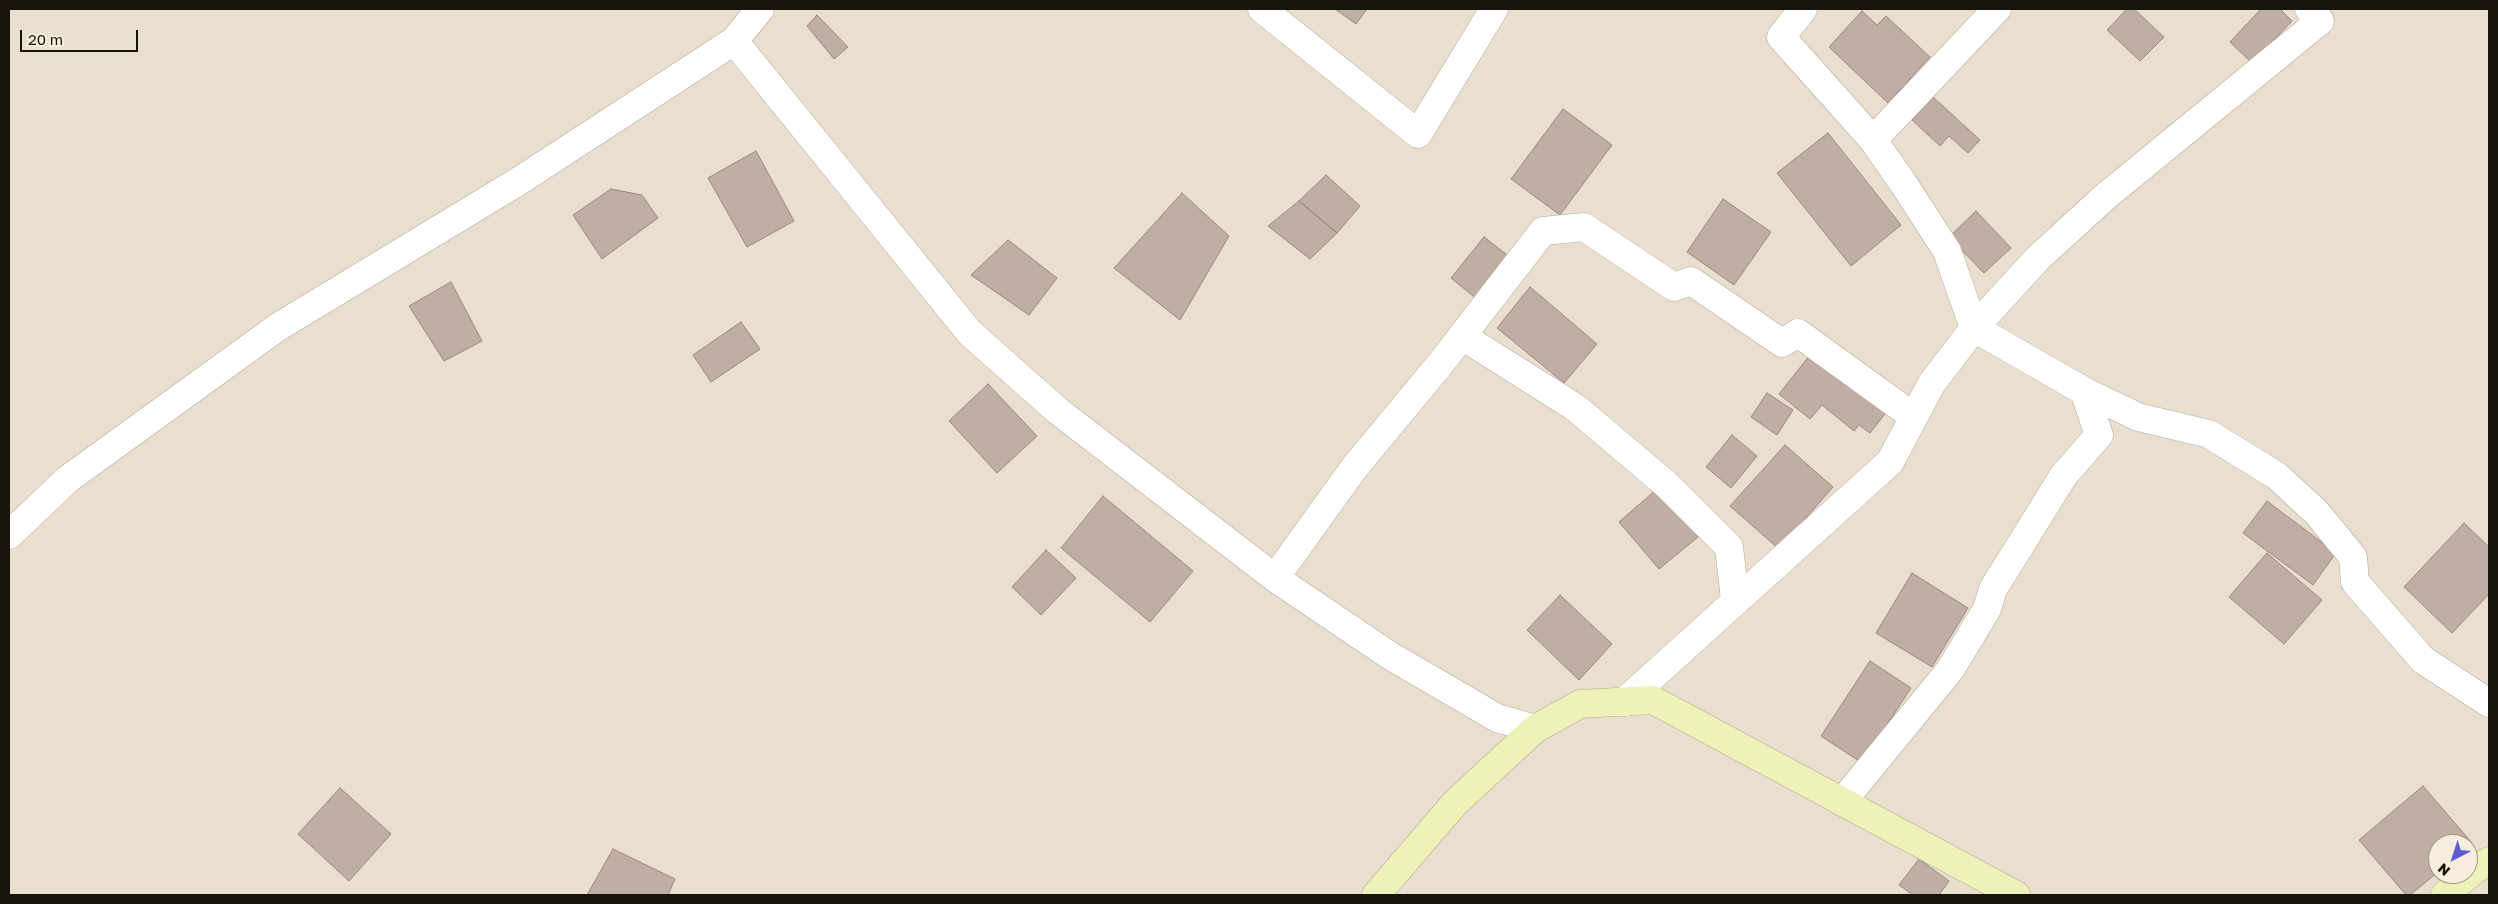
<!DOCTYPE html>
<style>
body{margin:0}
#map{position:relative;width:2498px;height:904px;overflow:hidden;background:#eadfcf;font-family:"Golos Text",sans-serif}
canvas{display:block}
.frame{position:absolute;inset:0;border:10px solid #17130d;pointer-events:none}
.north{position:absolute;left:2428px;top:834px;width:50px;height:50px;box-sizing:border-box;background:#f7eddc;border:1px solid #9d9689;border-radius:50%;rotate:220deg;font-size:14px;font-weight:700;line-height:20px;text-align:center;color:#17130d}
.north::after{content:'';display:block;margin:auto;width:18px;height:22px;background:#5c5dd4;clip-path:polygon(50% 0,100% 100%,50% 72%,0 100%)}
.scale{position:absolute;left:20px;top:30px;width:118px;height:22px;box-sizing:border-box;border:2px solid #17130d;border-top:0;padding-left:6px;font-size:15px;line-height:18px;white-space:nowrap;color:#17130d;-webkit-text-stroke:4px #f7eddc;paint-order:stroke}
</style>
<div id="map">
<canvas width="2498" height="904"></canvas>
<div class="frame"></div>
<div class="north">N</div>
<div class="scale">20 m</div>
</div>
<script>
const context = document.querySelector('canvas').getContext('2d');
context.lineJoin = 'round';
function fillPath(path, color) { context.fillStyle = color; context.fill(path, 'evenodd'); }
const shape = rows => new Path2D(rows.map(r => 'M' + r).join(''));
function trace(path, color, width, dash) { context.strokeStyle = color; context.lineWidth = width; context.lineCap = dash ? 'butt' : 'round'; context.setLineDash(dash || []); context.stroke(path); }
const building = shape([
 [1335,9,1367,9,1356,24,1335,9],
 [2127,9,2134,9,2164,37,2140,61,2107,30,2127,9],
 [2261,9,2280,9,2292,21,2252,63,2230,42,2261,9],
 [1862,11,1877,25,1886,16,1930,57,1888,103,1829,47,1862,11],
 [817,15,848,47,834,59,807,26,817,15],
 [1933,97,1980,140,1968,153,1949,136,1940,146,1912,120,1933,97],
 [1563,109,1612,145,1560,215,1511,179,1563,109],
 [1828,133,1901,225,1851,266,1777,173,1828,133],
 [756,151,794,221,747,247,708,178,756,151],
 [1326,175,1360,206,1337,233,1299,201,1326,175],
 [611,189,642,195,658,218,602,259,573,215,611,189],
 [1182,193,1229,236,1180,320,1114,268,1182,193],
 [1723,199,1771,232,1734,285,1687,252,1723,199],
 [1299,201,1337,233,1310,259,1268,226,1299,201],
 [1976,211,2011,248,1984,273,1949,237,1976,211],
 [1484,237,1511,258,1478,300,1451,278,1484,237],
 [1008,240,1057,278,1029,315,971,275,1008,240],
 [451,282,482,341,444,361,409,306,451,282],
 [1530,287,1597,344,1564,383,1497,328,1530,287],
 [741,322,760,349,711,382,693,355,741,322],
 [1814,350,1888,410,1870,433,1859,425,1854,431,1822,405,1810,419,1779,394,1814,350],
 [988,384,1037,436,997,473,949,421,988,384],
 [1767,393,1793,410,1777,435,1751,417,1767,393],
 [1732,435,1757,456,1731,488,1706,467,1732,435],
 [1785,445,1833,487,1779,549,1730,506,1785,445],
 [1657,489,1698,537,1659,569,1619,522,1657,489],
 [1103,496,1193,571,1150,622,1061,548,1103,496],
 [2267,501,2336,553,2313,585,2243,533,2267,501],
 [2464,523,2489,547,2489,594,2452,633,2404,587,2464,523],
 [1046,550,1076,578,1041,615,1012,587,1046,550],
 [2267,553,2322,600,2284,644,2229,597,2267,553],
 [1912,573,1968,608,1932,667,1876,633,1912,573],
 [1560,595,1612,644,1579,680,1527,630,1560,595],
 [1870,661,1911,688,1862,763,1821,736,1870,661],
 [2423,786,2472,843,2468,846,2468,844,2438,844,2438,872,2410,895,2406,895,2359,840,2423,786],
 [340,788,391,834,349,881,298,834,340,788],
 [613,849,675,879,668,895,587,895,613,849],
 [1919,859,1949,881,1939,895,1913,895,1899,885,1919,859]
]);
const minor = shape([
 [1262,9,1418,134,1494,9],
 [1803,9,1781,37,1873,140,1903,183,1947,251,1974,328,2084,391,2138,417,2209,434,2277,476,2317,513,2353,557,2355,582,2423,660,2489,703],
 [734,41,970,333,1058,411,1275,578,1389,655,1497,718,1535,729],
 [1873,140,1997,9],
 [1462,336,1576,408,1667,485,1729,547,1735,600],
 [9,535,68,479,278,327,519,181,734,41,760,9],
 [1275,578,1354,468,1441,363,1543,231,1584,227,1674,287,1691,281,1782,343,1798,333,1914,417],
 [1624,702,1890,462,1932,383,1974,328,2038,258,2106,196,2320,21,2309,9],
 [1842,802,1950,670,1987,609,1993,589,2064,475,2099,435,2084,391]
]);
const secondary = shape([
 [1376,895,1455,803,1535,729,1580,704,1653,700,2016,895],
 [2445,895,2473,871,2489,861]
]);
fillPath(building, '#c0aea5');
trace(building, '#99877f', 1);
trace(minor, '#b2a899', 29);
trace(secondary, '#b2a899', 29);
trace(minor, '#fff', 28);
trace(secondary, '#eef1b8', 28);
</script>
